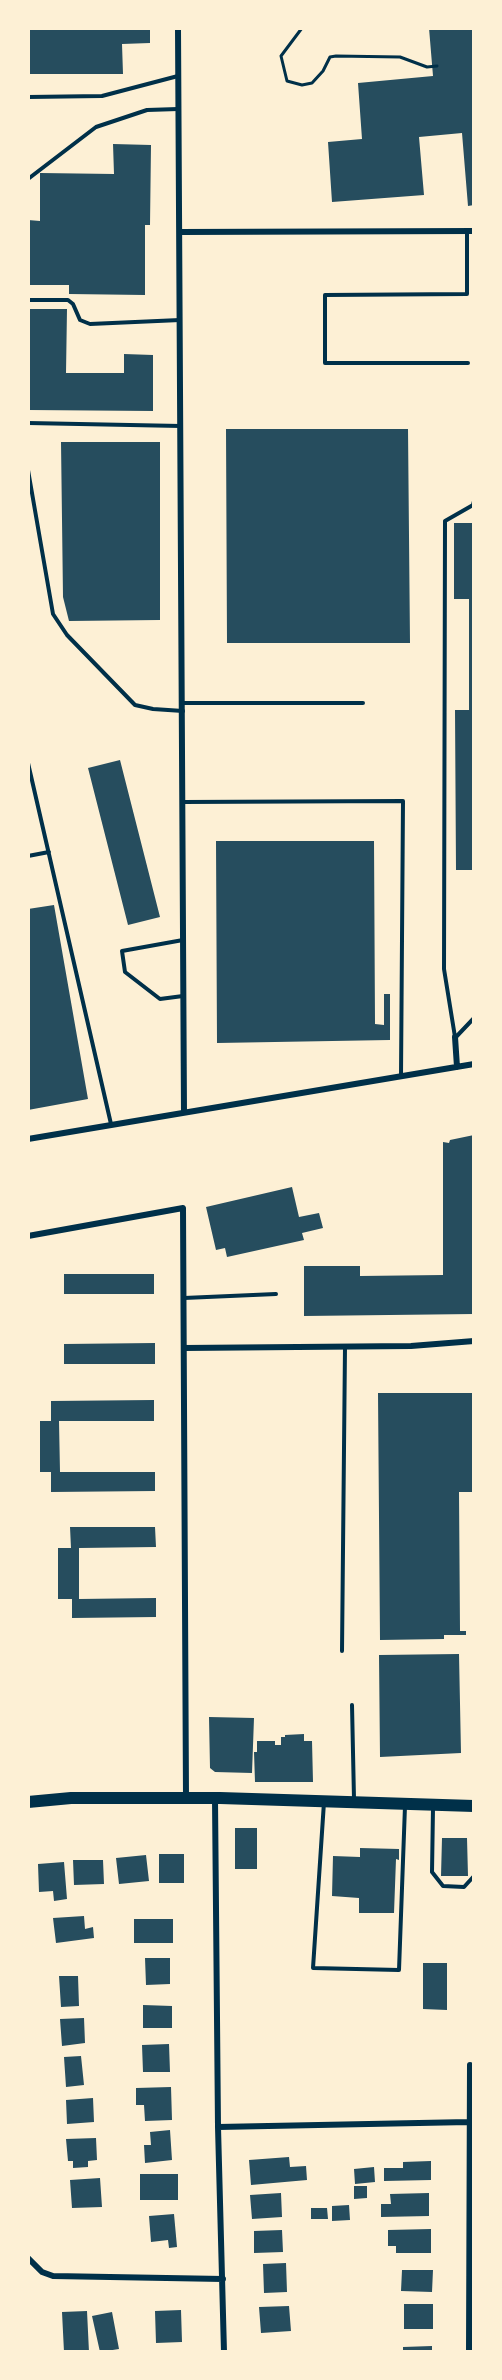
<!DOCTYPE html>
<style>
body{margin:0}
#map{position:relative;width:502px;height:2380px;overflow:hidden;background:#fdf0d5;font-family:Figtree,sans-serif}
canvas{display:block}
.frame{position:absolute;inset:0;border:30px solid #fdf0d5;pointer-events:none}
</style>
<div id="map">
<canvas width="502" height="2380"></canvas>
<div class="frame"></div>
</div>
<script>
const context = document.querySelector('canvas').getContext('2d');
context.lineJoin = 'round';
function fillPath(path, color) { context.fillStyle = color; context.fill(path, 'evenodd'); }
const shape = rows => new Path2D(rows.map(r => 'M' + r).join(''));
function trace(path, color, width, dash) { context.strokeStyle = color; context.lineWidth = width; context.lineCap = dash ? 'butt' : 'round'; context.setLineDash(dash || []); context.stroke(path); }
const building = shape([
 [28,28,150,28,150,43,122,44,123,74,28,74],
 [429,28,474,28,474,205,468,206,462,133,419,137,424,195,332,202,328,142,362,139,358,83,433,76],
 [113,144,151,145,150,225,145,225,145,295,69,294,69,285,28,285,28,220,40,221,40,173,114,174],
 [28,309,67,309,66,373,124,373,124,354,153,355,153,411,28,410],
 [226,429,408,429,410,643,227,643],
 [61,442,160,442,160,620,69,621,63,597],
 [454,523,474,523,474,870,456,870,455,710,469,710,469,599,454,599],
 [120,760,160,917,128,925,88,768],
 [216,841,374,841,375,1024,384,1025,384,994,390,994,390,1040,217,1043],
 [54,905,88,1099,28,1110,28,909],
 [474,1135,474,1314,304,1316,304,1266,360,1266,360,1276,443,1275,443,1142,449,1143,450,1140],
 [292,1187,299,1217,319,1213,323,1228,302,1233,304,1240,227,1257,225,1248,216,1250,206,1207],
 [64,1274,154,1274,154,1294,64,1294],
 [155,1343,155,1364,64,1364,64,1344],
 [378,1393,474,1393,474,1492,459,1492,460,1631,466,1631,466,1635,444,1635,444,1639,380,1640],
 [154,1400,154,1421,59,1421,60,1472,155,1472,155,1491,51,1492,51,1472,40,1472,40,1421,51,1421,51,1401],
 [70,1527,155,1527,156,1547,79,1548,79,1599,156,1598,156,1617,72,1618,72,1599,58,1599,58,1548,71,1548],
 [459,1654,461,1753,380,1757,379,1655],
 [209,1717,254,1718,252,1773,215,1772,210,1768],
 [304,1734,304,1741,312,1741,313,1782,255,1782,254,1752,257,1752,257,1741,275,1741,275,1745,281,1745,281,1737,285,1737,285,1735],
 [235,1828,257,1828,257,1869,235,1869],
 [442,1838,467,1838,468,1876,441,1876],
 [360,1848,399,1849,399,1860,396,1859,394,1913,359,1913,359,1898,332,1896,333,1856,360,1857],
 [159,1854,184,1854,184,1883,159,1883],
 [146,1855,149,1881,119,1884,116,1858],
 [73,1860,103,1860,104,1884,74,1885],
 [64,1862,67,1899,54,1901,53,1891,39,1892,38,1864],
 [84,1916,85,1929,93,1927,94,1938,56,1943,53,1918],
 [134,1919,173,1919,173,1943,134,1943],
 [145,1958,170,1958,170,1984,146,1985],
 [423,1963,447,1963,447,2010,423,2009],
 [59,1976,78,1976,79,2006,61,2007],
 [143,2005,172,2006,172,2028,143,2028],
 [84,2018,85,2043,62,2046,60,2019],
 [169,2044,170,2072,143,2072,142,2045],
 [81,2056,84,2085,66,2087,64,2057],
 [171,2087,172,2120,145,2121,144,2105,136,2105,136,2088],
 [93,2098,94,2122,67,2124,66,2100],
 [170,2130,172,2160,145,2163,144,2145,151,2145,150,2132],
 [96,2138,97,2160,88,2161,88,2167,73,2168,73,2161,68,2161,66,2139],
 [289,2157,290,2167,306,2166,307,2180,251,2185,249,2160],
 [431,2161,431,2180,384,2181,384,2168,403,2168,403,2162],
 [374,2167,375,2182,355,2184,354,2169],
 [140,2174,178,2174,178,2200,140,2200],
 [100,2178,102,2207,72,2208,70,2180],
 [354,2186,367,2186,367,2198,354,2199],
 [281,2193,282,2217,252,2219,250,2195],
 [429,2193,429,2216,381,2217,381,2204,391,2204,390,2194],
 [349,2205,350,2220,332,2221,332,2206],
 [311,2208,327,2208,328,2219,311,2219],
 [174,2214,177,2247,169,2248,168,2240,151,2242,149,2216],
 [431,2229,431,2253,396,2253,396,2246,388,2246,388,2230],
 [282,2230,283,2252,254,2253,254,2231],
 [286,2263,287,2292,264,2293,263,2264],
 [402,2270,433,2270,432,2292,401,2291],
 [404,2304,433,2304,433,2329,404,2329],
 [289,2306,291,2331,261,2333,259,2307],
 [181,2310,182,2342,156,2343,155,2311],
 [87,2311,89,2352,64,2352,62,2312],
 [112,2312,119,2349,100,2352,92,2316],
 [432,2346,432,2352,403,2352,403,2347]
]);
const path = shape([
 [302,28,281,56,287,81,302,85,312,83,323,71,330,57,336,56,400,57,427,67,437,66]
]);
const service = shape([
 [28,97,102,96,178,76],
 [28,179,96,127,147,110,178,109],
 [467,231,467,294,325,295,325,363,468,363],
 [28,300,68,300,73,304,80,320,90,324,180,320],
 [28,423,181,426],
 [28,470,53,614,67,635,135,705,153,709,183,711],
 [183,703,363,703],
 [28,763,111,1124],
 [183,802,403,801,401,1076],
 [28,856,49,852],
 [183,996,160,999,125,972,122,951,183,940],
 [455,1037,444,969,445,521,473,505,474,501],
 [456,1037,474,1018],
 [184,1298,276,1294],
 [342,1651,345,1347],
 [352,1705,354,1799],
 [324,1802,313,1968,399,1970,405,1806],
 [433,1808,432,1872,443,1886,464,1887,474,1876]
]);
const minor = shape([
 [178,28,184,1112],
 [180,232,474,231],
 [455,1037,457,1067],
 [28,1139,474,1064],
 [28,1236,183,1208,186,1798],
 [184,1348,411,1346,474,1341],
 [215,1799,218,2127,224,2352],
 [218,2127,469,2122],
 [28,2258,42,2272,53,2276,223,2279],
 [469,2352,470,2065]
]);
const primary = shape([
 [28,1802,71,1798,220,1798,474,1806]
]);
fillPath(building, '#264d5e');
trace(path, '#003049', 3);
trace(service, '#003049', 4);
trace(minor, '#003049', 6);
trace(primary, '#003049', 12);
</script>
